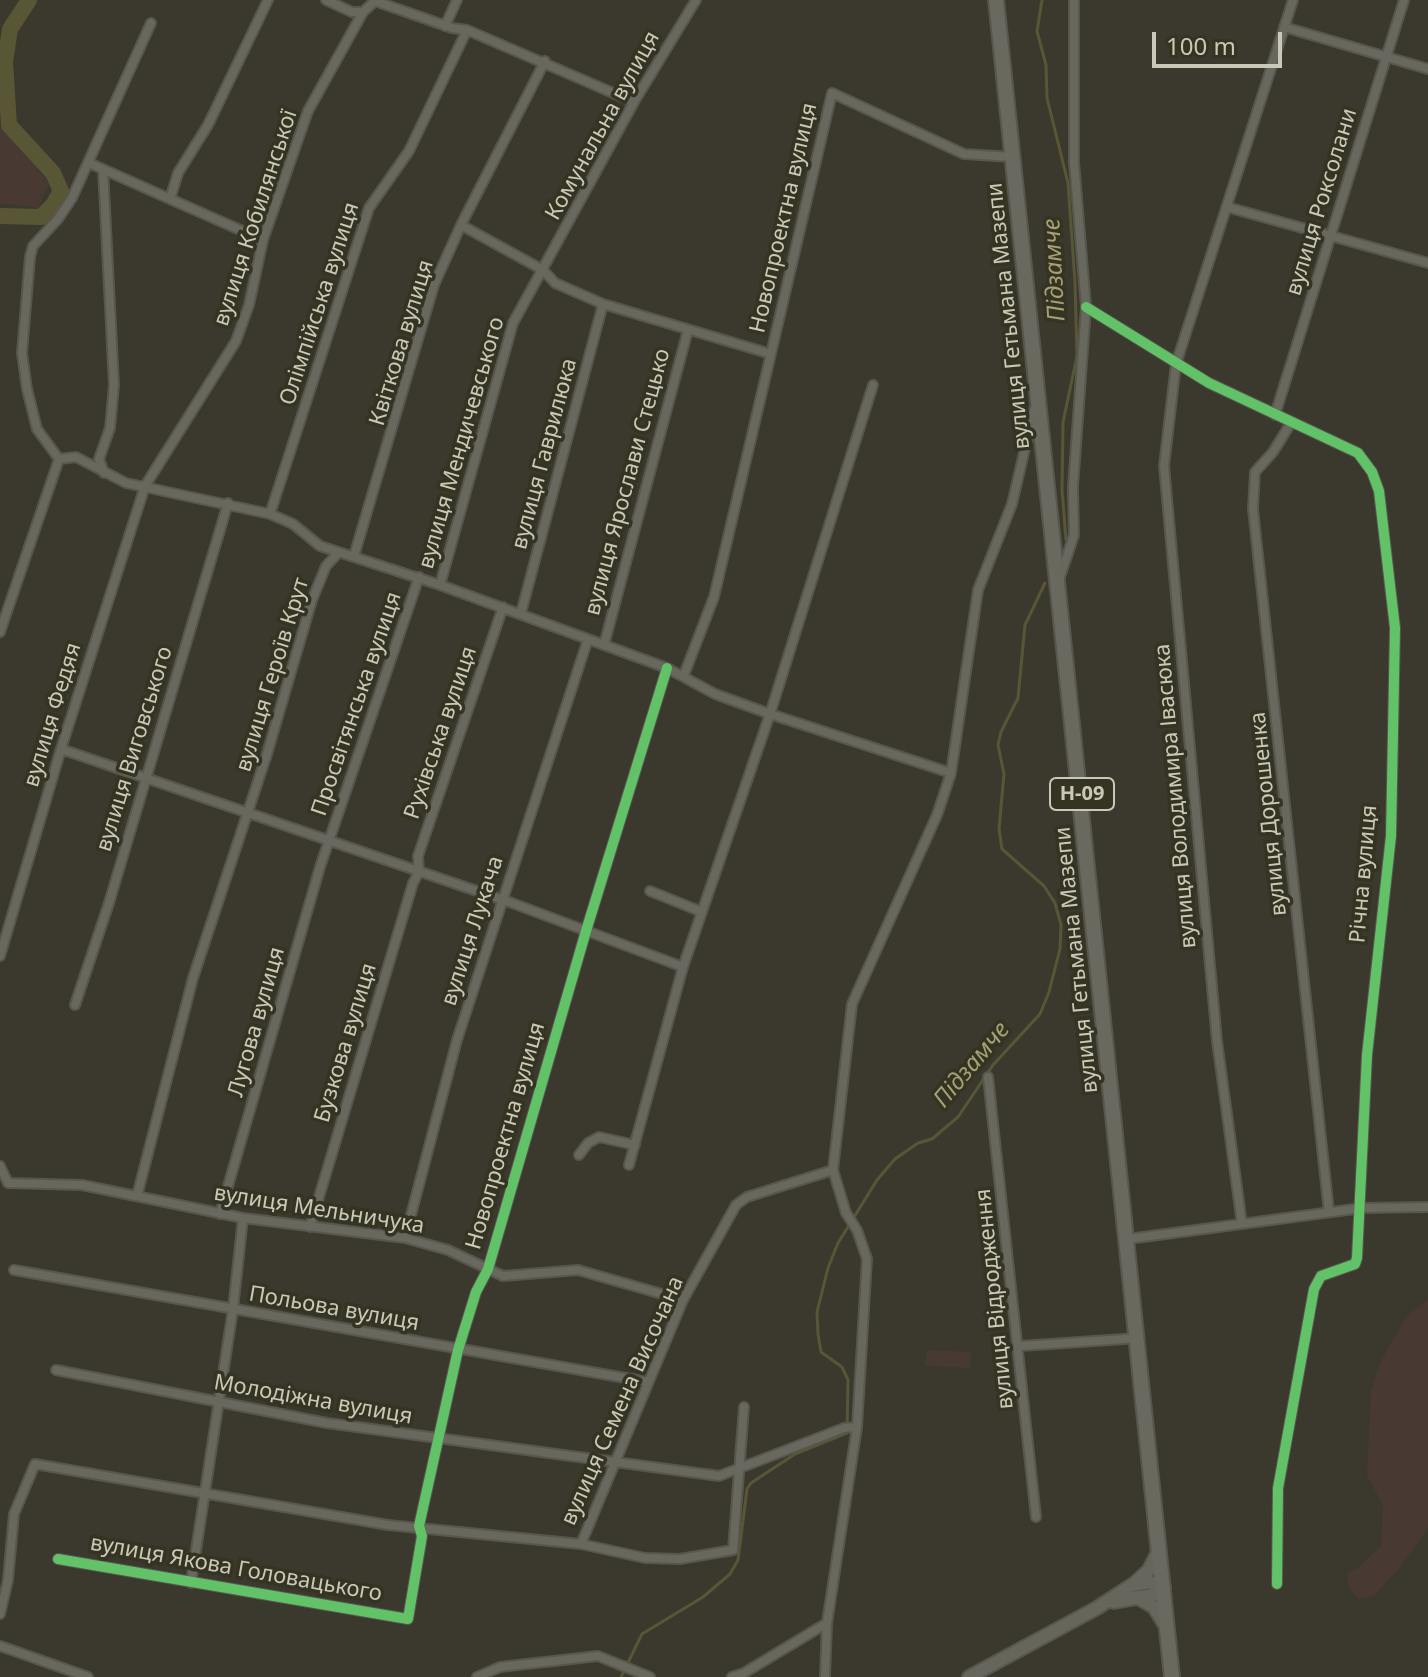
<!DOCTYPE html>
<meta charset="utf-8">
<style>
body{margin:0}
#map{position:relative;width:1428px;height:1677px;overflow:hidden;background:#3b392e;font-family:"Noto Sans",sans-serif}
canvas{display:block}
.scale{position:absolute;left:1152px;top:32px;width:130px;height:36px;box-sizing:border-box;border:4px solid #cac9b9;border-top:0;padding-left:10px;font-size:24px;line-height:28px;white-space:nowrap;color:#cac9b9;-webkit-text-stroke:6px #353321;paint-order:stroke}
</style>
<div id="map">
<canvas width="1428" height="1677"></canvas>
<div class="scale">100 m</div>
</div>
<script>
const context = document.querySelector('canvas').getContext('2d');
context.lineJoin = 'round';
function fillPath(path, color) { context.fillStyle = color; context.fill(path, 'evenodd'); }
const shape = rows => new Path2D(rows.map(r => 'M' + r).join(''));
function trace(path, color, width, dash) { context.strokeStyle = color; context.lineWidth = width; context.lineCap = dash ? 'butt' : 'round'; context.setLineDash(dash || []); context.stroke(path); }
function label(font, color, halo, rows, align = 'center') {
  context.font = font + ' "Noto Sans",sans-serif'; context.lineWidth = 7; context.setLineDash([]); context.textBaseline = 'middle'; context.strokeStyle = halo; context.fillStyle = color; for (const [text, x, y, turn = 0] of rows) {
    context.save(); context.translate(x, y); context.rotate((+turn || 0) * Math.PI / 180); context.textAlign = isNaN(turn) ? turn : align; if (halo) context.strokeText(text, 0, 0); context.fillText(text, 0, 0); context.restore();
  }
}
const green = shape([
 [0,124,49,183,38,208,0,203],
 [1428,1299,1428,1528,1400,1567,1375,1595,1358,1599,1348,1587,1347,1573,1358,1568,1381,1546,1383,1506,1367,1475,1371,1392,1380,1362,1408,1315],
 [927,1350,971,1352,970,1368,925,1366]
]);
const stream = shape([
 [1042,0,1037,31,1046,65,1047,98,1068,183,1075,282,1077,356,1063,422,1062,490,1066,540],
 [621,1677,642,1634,703,1597,730,1574,738,1560,747,1489,751,1483,795,1454,847,1433,848,1380,842,1367,821,1352,818,1334,817,1312,828,1268,838,1243,877,1180,895,1159,918,1143,932,1139,958,1117,993,1065,1040,1014,1049,992,1060,949,1061,925,1055,903,1044,886,1002,849,999,829,1004,774,998,745,1001,732,1018,698,1025,625,1045,583]
]);
const river = shape([
 [0,216,41,217,53,205,61,191,53,173,9,125,5,62,10,29,29,0]
]);
const street = shape([
 [326,0,352,12,363,12],
 [375,1,452,28,467,30,634,102],
 [445,26,457,0],
 [1284,27,1428,69],
 [89,163,170,199],
 [103,169,114,385,110,428,99,459,104,473],
 [1227,207,1428,263],
 [461,225,543,270,555,283,603,304,771,354],
 [263,240,170,199,178,173,208,125,268,0],
 [1086,307,1209,383,1358,453,1372,472,1379,491,1395,628,1391,836,1367,1055,1357,1258,1355,1264,1321,1276,1314,1289,1278,1488,1277,1584],
 [1275,415,1404,0],
 [1291,423,1273,452,1255,472,1253,509,1329,1212],
 [59,459,37,429,27,389,22,353,30,257,33,246,58,219,72,198,151,23],
 [270,514,369,208,409,151,467,30],
 [354,556,434,285,461,225,545,61],
 [1060,577,1074,535,1073,487,1086,307,1074,162,1074,0],
 [440,585,513,323,634,102,696,0],
 [521,613,603,304],
 [0,632,59,459,76,457,126,483,270,514,293,524,320,546,440,585,667,668,715,694,770,714,951,773],
 [604,645,688,330],
 [684,675,714,597,832,93,964,154,1013,157],
 [61,749,512,903,683,967],
 [650,891,702,912],
 [0,956,61,749,145,486,236,341,249,305,263,240,308,111,363,12,376,0],
 [75,1005,109,903,228,503],
 [988,1077,1036,1517],
 [579,1155,588,1143,599,1137,635,1145],
 [629,1165,683,967,770,714,873,385],
 [0,1166,8,1183,82,1185,243,1218,405,1238,448,1250,503,1276,578,1270,683,1300],
 [137,1196,193,978,267,754,312,600,326,566,339,552],
 [220,1214,320,867,419,577],
 [1242,1224,1217,1041,1164,466,1176,364,1293,0],
 [310,1227,413,883,419,872,418,856,503,607],
 [405,1238,457,1040,588,639],
 [1128,1239,1362,1208,1428,1207],
 [14,1270,648,1382],
 [1020,1346,1139,1338],
 [56,1370,327,1423,719,1476,844,1428,857,1427],
 [581,1544,645,1558,680,1559,733,1550,744,1407],
 [58,1559,408,1619,422,1536,419,1526,458,1350,476,1292,488,1269,586,931,667,668],
 [191,1583,233,1309,243,1218],
 [0,1614,8,1580,14,1514,35,1464,388,1525,581,1544,683,1300,736,1205,747,1197,833,1170],
 [0,1646,88,1677],
 [477,1677,500,1667,598,1656,650,1677],
 [732,1677,744,1673,827,1623],
 [825,1677,827,1623,857,1427,867,1259,857,1230,846,1213,833,1170,852,1004,937,815,951,773,978,590,1012,504,1034,410]
]);
const secondary = shape([
 [1135,1583,1149,1570,1159,1550],
 [1137,1597,1154,1607,1165,1625],
 [1114,1602,1153,1595,1164,1588],
 [969,1677,1097,1608,1132,1585,1149,1582,1164,1588]
]);
const primary = shape([
 [996,0,1172,1677]
]);
const cycleway = shape([
 [1086,307,1209,383,1358,453,1372,472,1379,491,1395,628,1391,836,1367,1055,1357,1258,1355,1264,1321,1276,1314,1289,1278,1488,1277,1584],
 [58,1559,408,1619,422,1536,419,1526,458,1350,476,1292,488,1269,586,931,667,668]
]);
const shields = [
 [1082,794,64]
];
const shieldNames = [
 ["Н-09",1082,794]
];
const streetNames = [
 ["Комунальна вулиця",603,126,-61],
 ["вулиця Роксолани",1322,202,-73],
 ["вулиця Кобилянської",256,218,-72],
 ["Новопроектна вулиця",784,218,-77],
 ["Олімпійська вулиця",320,304,-72],
 ["вулиця Гетьмана Мазепи",1009,316,-96],
 ["Квіткова вулиця",402,343,-73],
 ["вулиця Мендичевського",462,443,-74],
 ["вулиця Гаврилюка",545,454,-75],
 ["вулиця Ярослави Стецько",628,482,-75],
 ["вулиця Героїв Крут",273,675,-73],
 ["Просвітянська вулиця",357,704,-71],
 ["вулиця Федяя",53,715,-73],
 ["Рухівська вулиця",441,733,-71],
 ["вулиця Виговського",135,749,-73],
 ["вулиця Володимира Івасюка",1176,796,-95],
 ["вулиця Дорошенка",1269,814,-96],
 ["Річна вулиця",1364,874,-85],
 ["вулиця Лукача",473,931,-72],
 ["вулиця Гетьмана Мазепи",1077,960,-96],
 ["Лугова вулиця",257,1022,-74],
 ["Бузкова вулиця",346,1043,-73],
 ["Новопроектна вулиця",506,1136,-74],
 ["вулиця Мельничука",319,1210,9],
 ["вулиця Відродження",995,1299,-96],
 ["Польова вулиця",334,1309,10],
 ["Молодіжна вулиця",313,1400,10],
 ["вулиця Семена Височана",623,1401,-66],
 ["вулиця Якова Головацького",236,1569,10]
];
const waterNames = [
 ["Підзамче",1055,270,-93],
 ["Підзамче",972,1065,-50]
];
fillPath(green, '#483a33');
trace(stream, '#595636', 3);
trace(river, '#595636', 16);
trace(street, '#58574e', 12);
trace(secondary, '#58574e', 16);
trace(primary, '#57564c', 18);
trace(street, '#68685e', 8);
trace(secondary, '#67665d', 12);
trace(primary, '#6a6960', 14);
trace(cycleway, '#61c268', 10);
for (const [x, y, w] of shields) { const box = new Path2D(); box.roundRect(x - w / 2, y - 16, w, 32, 6); context.fillStyle = '#353321'; context.fill(box); trace(box, '#cac9b9', 2); }
label('bold 20px', '#cac9b9', null, shieldNames);
label('22px', '#cac9b9', '#353321', streetNames);
label('italic 24px', '#a5a076', '#353321', waterNames);
</script>
